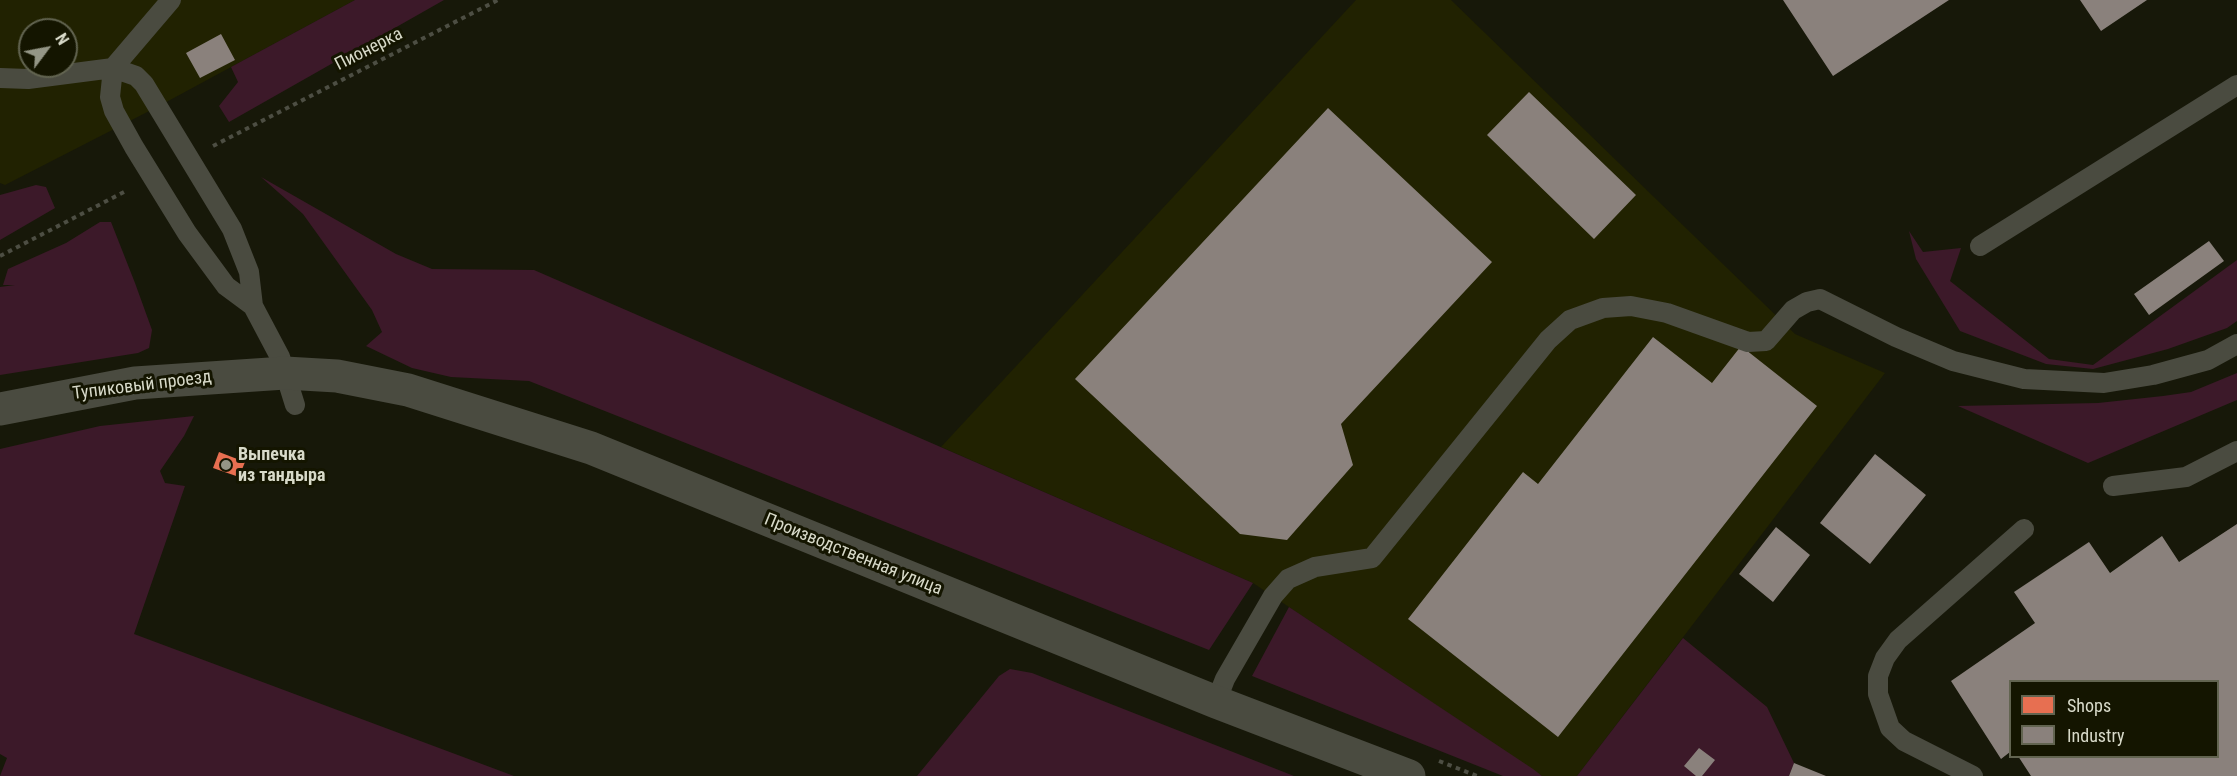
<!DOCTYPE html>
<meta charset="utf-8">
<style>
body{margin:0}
#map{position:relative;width:2237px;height:776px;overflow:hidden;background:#171809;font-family:"Roboto Condensed",sans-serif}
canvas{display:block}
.legend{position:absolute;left:2009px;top:680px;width:210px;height:78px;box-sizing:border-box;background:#141500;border:2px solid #626450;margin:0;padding:8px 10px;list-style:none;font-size:18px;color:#d8dac9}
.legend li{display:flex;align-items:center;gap:12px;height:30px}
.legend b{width:30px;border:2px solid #626450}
.north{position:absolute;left:18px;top:18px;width:60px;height:60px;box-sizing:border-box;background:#141500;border:2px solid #626450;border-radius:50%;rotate:58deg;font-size:16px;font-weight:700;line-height:24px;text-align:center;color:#d8dac9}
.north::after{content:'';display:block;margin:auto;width:21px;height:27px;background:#949686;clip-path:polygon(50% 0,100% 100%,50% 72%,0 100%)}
</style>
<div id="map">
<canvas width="2237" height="776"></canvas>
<ul class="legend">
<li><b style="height:16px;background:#e76f51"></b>Shops</li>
<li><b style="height:16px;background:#8a817c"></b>Industry</li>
</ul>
<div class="north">N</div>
</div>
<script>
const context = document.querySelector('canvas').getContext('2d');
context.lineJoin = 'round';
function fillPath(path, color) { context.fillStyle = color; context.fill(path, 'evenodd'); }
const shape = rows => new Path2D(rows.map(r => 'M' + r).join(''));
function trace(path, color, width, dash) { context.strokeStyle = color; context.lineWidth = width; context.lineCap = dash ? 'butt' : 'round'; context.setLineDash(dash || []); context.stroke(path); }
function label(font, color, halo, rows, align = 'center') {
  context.font = font + ' "Roboto Condensed",sans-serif'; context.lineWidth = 6; context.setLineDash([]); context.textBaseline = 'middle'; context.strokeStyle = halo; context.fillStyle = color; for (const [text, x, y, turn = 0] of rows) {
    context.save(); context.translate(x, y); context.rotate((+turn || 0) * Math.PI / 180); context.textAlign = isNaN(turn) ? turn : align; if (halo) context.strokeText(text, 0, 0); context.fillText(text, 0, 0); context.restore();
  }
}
const built = shape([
 [0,0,355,0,159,106,5,185,0,183],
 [30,30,66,30,66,66,30,66],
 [1356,0,1451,0,1795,334,1885,373,1577,776,1542,776,1253,583,941,447]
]);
const green = shape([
 [355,0,444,0,229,122,219,106,238,82,231,67],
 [261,177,396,254,432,269,534,270,1253,583,1209,650,529,381,451,377,412,368,366,346,382,332,372,310,303,214],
 [36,185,46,187,55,208,0,240,0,195],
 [100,222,111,222,135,283,152,330,149,348,138,353,0,375,0,287,15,285,3,285,8,269,66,243],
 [1909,231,1923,252,1961,248,1950,281,2049,359,2093,365,2237,260,2237,321,2227,328,2168,349,2093,369,2046,364,1960,331,1916,259],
 [2237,373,2237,400,2088,463,1958,406,2098,403,2163,396,2191,392],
 [194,416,184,436,160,471,165,483,185,486,134,634,514,776,0,776,7,758,0,754,0,449,100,426],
 [1289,607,1533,769,1542,776,1503,776,1252,676],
 [1683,638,1767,707,1794,763,1789,776,1577,776],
 [1010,669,1032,673,1294,776,917,776,999,676]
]);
const shops = shape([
 [219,452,245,462,239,477,213,468]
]);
const industry = shape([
 [1783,0,1949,0,1833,76],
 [2080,0,2147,0,2101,31],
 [221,34,235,60,200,78,186,53],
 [1529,92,1636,195,1594,239,1487,135],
 [1328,108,1492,262,1341,424,1353,465,1287,540,1240,534,1075,379],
 [2209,241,2224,261,2149,315,2134,294],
 [1653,337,1712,383,1741,346,1817,406,1558,737,1408,619,1523,472,1538,484],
 [1875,454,1926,495,1870,564,1820,523],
 [2237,524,2237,776,2031,776,2018,756,2218,756,2218,682,2010,682,2010,752,2001,759,1951,681,2035,623,2014,592,2089,542,2110,573,2162,536,2179,562],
 [1776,527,1810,555,1773,602,1739,574],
 [1699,748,1715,760,1702,776,1696,776,1684,766],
 [1794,763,1826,776,1789,776]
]);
const path = shape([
 [213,146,498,0],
 [0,256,124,192],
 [1439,761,1477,776]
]);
const lane = shape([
 [113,68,136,76,144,84,232,229,249,272,253,306,280,357,295,405],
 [113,68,110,97,114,111,134,147,187,233,226,286,253,306],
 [0,78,28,79,113,68,171,0],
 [1980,246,2237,85],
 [2113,486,2186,477,2237,451],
 [1216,702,1225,679,1273,596,1288,579,1315,567,1372,558,1548,340,1570,320,1603,308,1631,306,1667,313,1748,342,1766,341,1793,310,1807,302,1820,299,1896,337,1953,361,2024,379,2104,383,2153,375,2208,360,2237,344],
 [1973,776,1904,741,1890,728,1878,694,1878,676,1885,658,1898,640,2024,529]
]);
const street = shape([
 [0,409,135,383,285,373,337,376,408,390,591,448,1216,702,1409,776]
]);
const markers = [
 [226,465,6,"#949686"]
];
const streetNames = [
 ["Пионерка",369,50,-27],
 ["Тупиковый проезд",142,386,-7],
 ["Производственная улица",853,555,22]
];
const poiNames = [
 ["Выпечка",238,455],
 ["из тандыра",238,476]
];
fillPath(built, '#212201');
fillPath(green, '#3c1929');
fillPath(shops, '#e76f51');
fillPath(industry, '#8a817c');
trace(path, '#4d4e43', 4, [4.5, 4.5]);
trace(lane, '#4a4b40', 20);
trace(street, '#4a4b40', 33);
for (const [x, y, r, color] of markers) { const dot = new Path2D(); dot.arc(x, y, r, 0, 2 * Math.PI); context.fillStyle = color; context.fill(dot); trace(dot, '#141500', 2); }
label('18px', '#d8dac9', '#141500', streetNames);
label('bold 18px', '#d8dac9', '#141500', poiNames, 'left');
</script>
